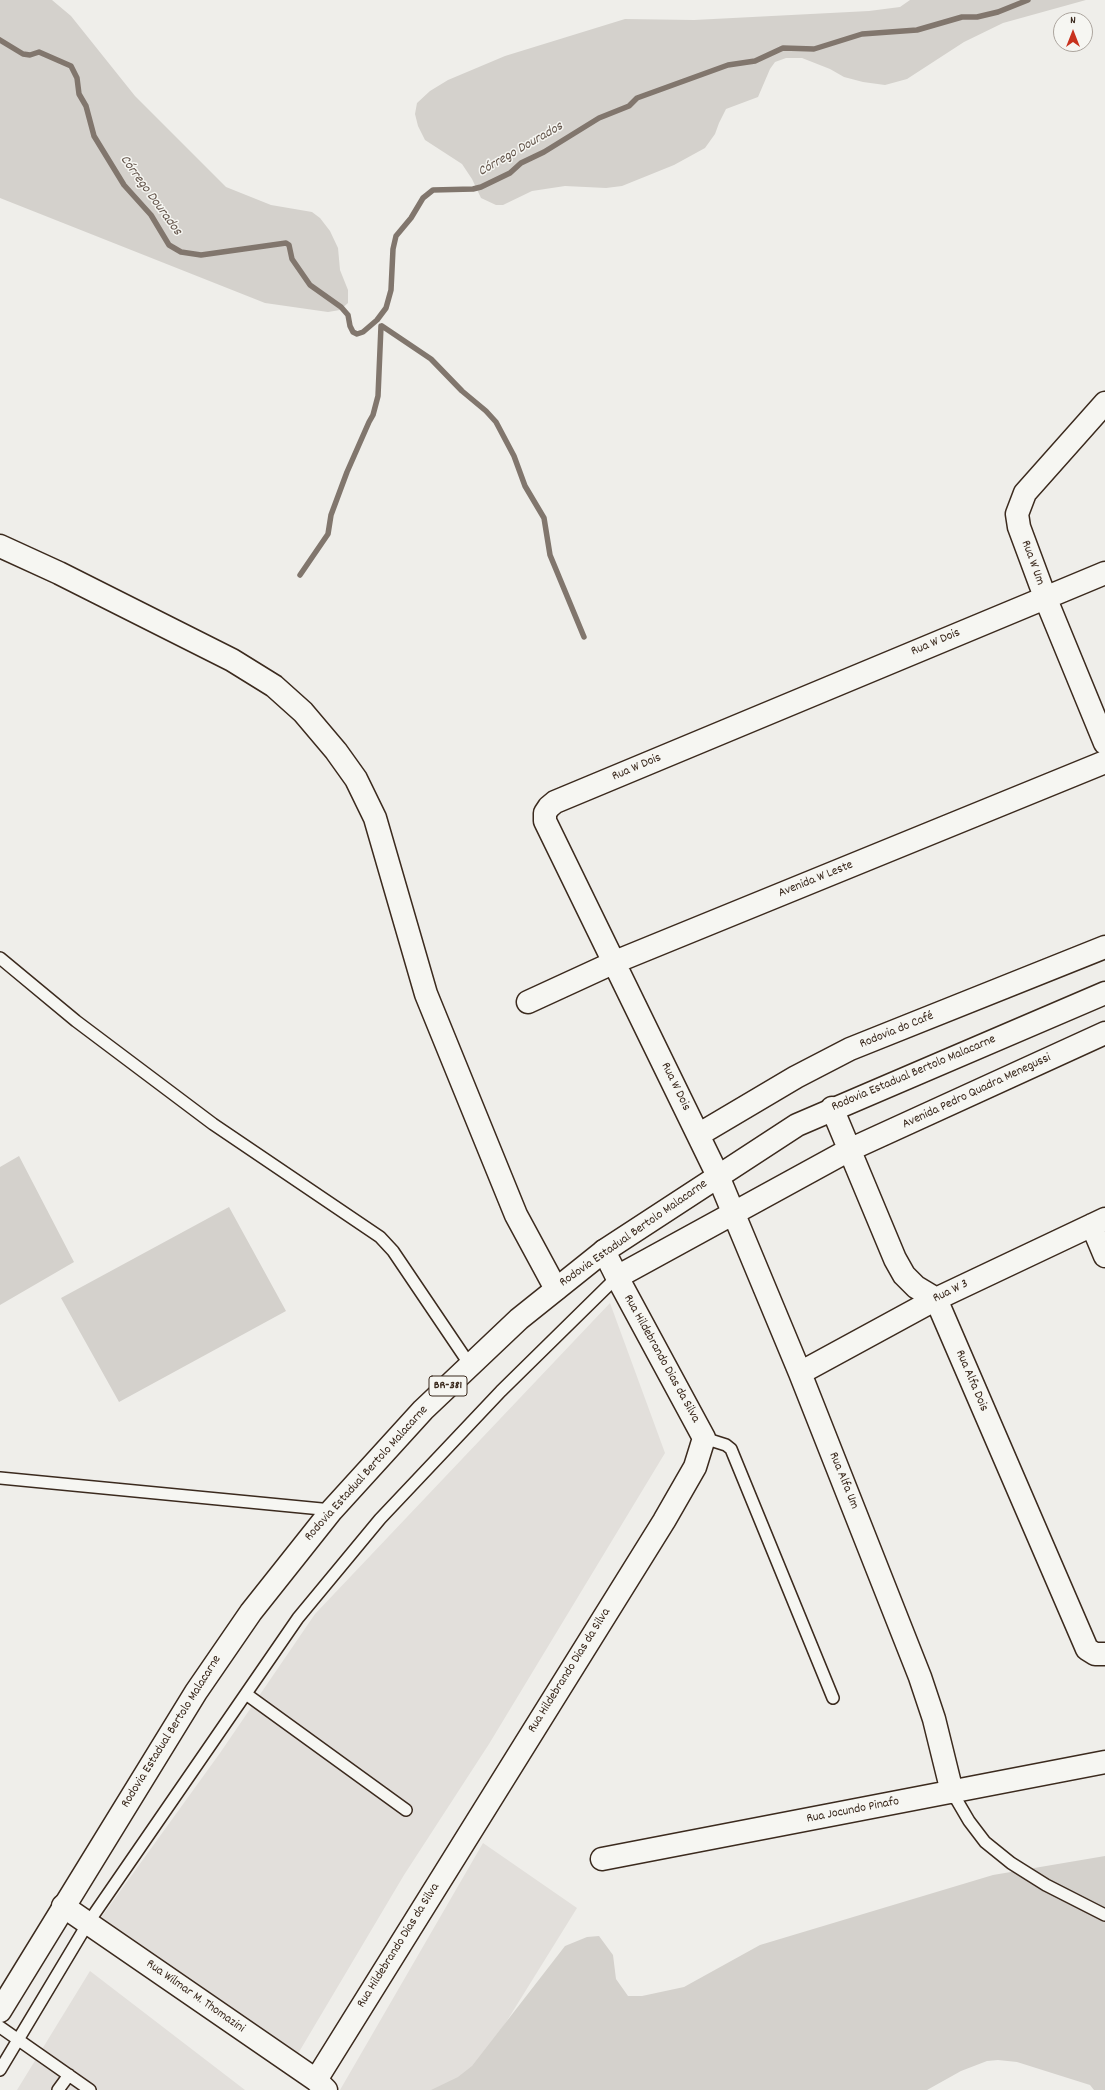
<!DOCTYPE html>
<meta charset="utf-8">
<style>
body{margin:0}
#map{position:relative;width:1105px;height:2090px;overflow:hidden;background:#efeeea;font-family:Dekko,sans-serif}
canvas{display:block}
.north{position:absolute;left:1053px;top:12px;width:40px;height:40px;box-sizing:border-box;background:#f6f6f2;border:1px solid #aba49d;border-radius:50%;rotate:0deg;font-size:11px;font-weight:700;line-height:16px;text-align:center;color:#3b2a1e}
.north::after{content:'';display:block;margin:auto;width:14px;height:18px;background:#c8321e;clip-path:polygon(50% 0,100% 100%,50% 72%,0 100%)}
</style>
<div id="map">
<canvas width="1105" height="2090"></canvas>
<div class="north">N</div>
</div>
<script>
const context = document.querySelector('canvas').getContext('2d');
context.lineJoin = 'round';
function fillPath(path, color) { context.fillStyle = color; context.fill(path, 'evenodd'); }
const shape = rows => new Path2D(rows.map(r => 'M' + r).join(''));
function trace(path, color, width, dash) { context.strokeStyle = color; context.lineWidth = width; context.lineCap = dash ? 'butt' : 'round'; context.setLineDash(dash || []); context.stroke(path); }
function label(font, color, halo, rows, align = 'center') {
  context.font = font + ' Dekko,sans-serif'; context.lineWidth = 3; context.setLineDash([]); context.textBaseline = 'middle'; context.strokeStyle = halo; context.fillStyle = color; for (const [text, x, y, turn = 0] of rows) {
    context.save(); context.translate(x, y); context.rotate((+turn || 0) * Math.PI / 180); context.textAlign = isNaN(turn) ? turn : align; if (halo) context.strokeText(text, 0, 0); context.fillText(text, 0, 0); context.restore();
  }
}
const built = shape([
 [610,1303,665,1453,489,1744,404,1875,296,2057,100,1919,220,1753,315,1614],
 [483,1843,577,1908,464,2090,340,2090],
 [90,1971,245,2090,17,2090]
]);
const green = shape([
 [0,0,52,0,71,16,135,96,226,187,271,205,312,212,320,218,330,231,338,248,340,270,348,290,348,303,340,310,328,312,265,303,0,198],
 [910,0,1086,0,1003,23,964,42,907,79,885,85,863,82,844,77,830,69,802,58,786,58,775,62,770,69,758,97,726,109,719,123,715,134,705,148,674,165,622,186,606,188,565,186,532,191,503,205,496,205,481,198,472,179,462,164,425,140,418,126,415,114,417,103,430,91,448,80,505,56,625,19,694,20,869,11,900,7],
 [19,1156,74,1262,0,1305,0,1167],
 [229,1207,286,1311,119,1402,61,1298],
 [1105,1856,1105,2090,1094,2090,1090,2085,1017,2062,998,2060,987,2061,961,2071,927,2090,431,2090,458,2077,472,2066,565,1946,587,1937,599,1936,613,1955,616,1979,628,1996,642,1996,684,1987,760,1945,993,1875]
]);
const stream = shape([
 [0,40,23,54,30,55,39,52,71,66,77,78,79,94,86,106,94,136,124,185,151,215,169,245,181,252,201,255,286,243,289,245,292,259,310,285,341,307,348,315,350,326,353,332,357,334,363,332,377,320,386,308,391,290,393,249,396,236,411,218,423,198,433,190,473,189,481,187,510,173,521,163,544,152,599,118,629,106,637,98,728,65,755,61,783,48,814,49,862,34,917,30,962,17,977,17,998,12,1028,0],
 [382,326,431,359,462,391,486,411,496,422,514,456,525,486,544,518,550,555,584,637],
 [300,575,328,534,331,515,347,472,369,422,373,415,378,396,381,326]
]);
const service = shape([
 [0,958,76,1021,213,1124,380,1237,393,1251,470,1365],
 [704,1438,726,1445,731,1449,833,1698],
 [0,1478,332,1510],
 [246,1694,406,1810],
 [952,1792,969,1821,985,1842,1011,1863,1046,1885,1105,1915],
 [0,2027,90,2090],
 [0,2070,88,1923,298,1618,380,1519,501,1391,617,1277],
 [58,2090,69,2075]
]);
const minor = shape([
 [1105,403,1025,493,1017,514,1019,527,1045,597,1105,743],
 [0,546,59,573,232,660,274,686,303,712,336,751,356,779,375,818,426,994,516,1215,556,1289],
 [528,1002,615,962,1105,762],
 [832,1108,895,1259,904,1275,916,1287,936,1299,1087,1649,1095,1654,1105,1654],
 [698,1135,796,1077,850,1049,1105,947],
 [1092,1225,1105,1256],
 [617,1277,849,1150,1105,1033],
 [800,1373,936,1299,1105,1219],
 [952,1792,934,1719,920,1677,800,1373,718,1176,545,821,545,813,549,807,555,802,1105,573],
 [602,1859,1105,1762],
 [63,1906,316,2080,326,2090],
 [316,2080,664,1521,695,1467,704,1438,617,1277,604,1251]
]);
const primary = shape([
 [0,2011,196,1692,251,1612,332,1510,423,1410,519,1319,604,1251,797,1125,1105,993]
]);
const shields = [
 [448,1386,38]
];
const shieldNames = [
 ["BR-381",448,1386]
];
const streetNames = [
 ["Rua W Um",1032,563,70],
 ["Rua W Dois",936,643,-23],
 ["Rua W Dois",637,768,-23],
 ["Avenida W Leste",816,880,-22],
 ["Rodovia do Café",897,1031,-22],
 ["Rodovia Estadual Bertolo Malacarne",914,1074,-23],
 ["Rua W Dois",675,1087,64],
 ["Avenida Pedro Quadra Menegussi",977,1092,-25],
 ["Rodovia Estadual Bertolo Malacarne",634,1234,-35],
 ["Rua W 3",951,1292,-26],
 ["Rua Hildebrando Dias da Silva",661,1359,61],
 ["Rua Alfa Dois",971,1381,67],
 ["Rodovia Estadual Bertolo Malacarne",367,1474,-48],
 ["Rua Alfa Um",843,1481,68],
 ["Rua Hildebrando Dias da Silva",570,1671,-58],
 ["Rodovia Estadual Bertolo Malacarne",172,1732,-58],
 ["Rua Jocundo Pinafo",853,1811,-11],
 ["Rua Hildebrando Dias da Silva",399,1946,-58],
 ["Rua Wilmar M. Thomazini",195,1997,35]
];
const waterNames = [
 ["Córrego Dourados",521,150,-30],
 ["Córrego Dourados",150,196,54]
];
fillPath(built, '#e2dfdb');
fillPath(green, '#d4d1cc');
trace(stream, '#81766d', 5.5);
trace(service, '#3b2a1e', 14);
trace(minor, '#3b2a1e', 25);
trace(primary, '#3b2a1e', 25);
trace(service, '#f6f6f2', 11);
trace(minor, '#f6f6f2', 22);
trace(primary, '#f6f6f2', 22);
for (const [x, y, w] of shields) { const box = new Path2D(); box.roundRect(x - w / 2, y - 10, w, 20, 3); context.fillStyle = '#f6f6f2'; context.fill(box); trace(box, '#3b2a1e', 1); }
label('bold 12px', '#3b2a1e', null, shieldNames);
label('13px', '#3b2a1e', '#f6f6f2', streetNames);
label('italic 14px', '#64564c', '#f6f6f2', waterNames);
</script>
